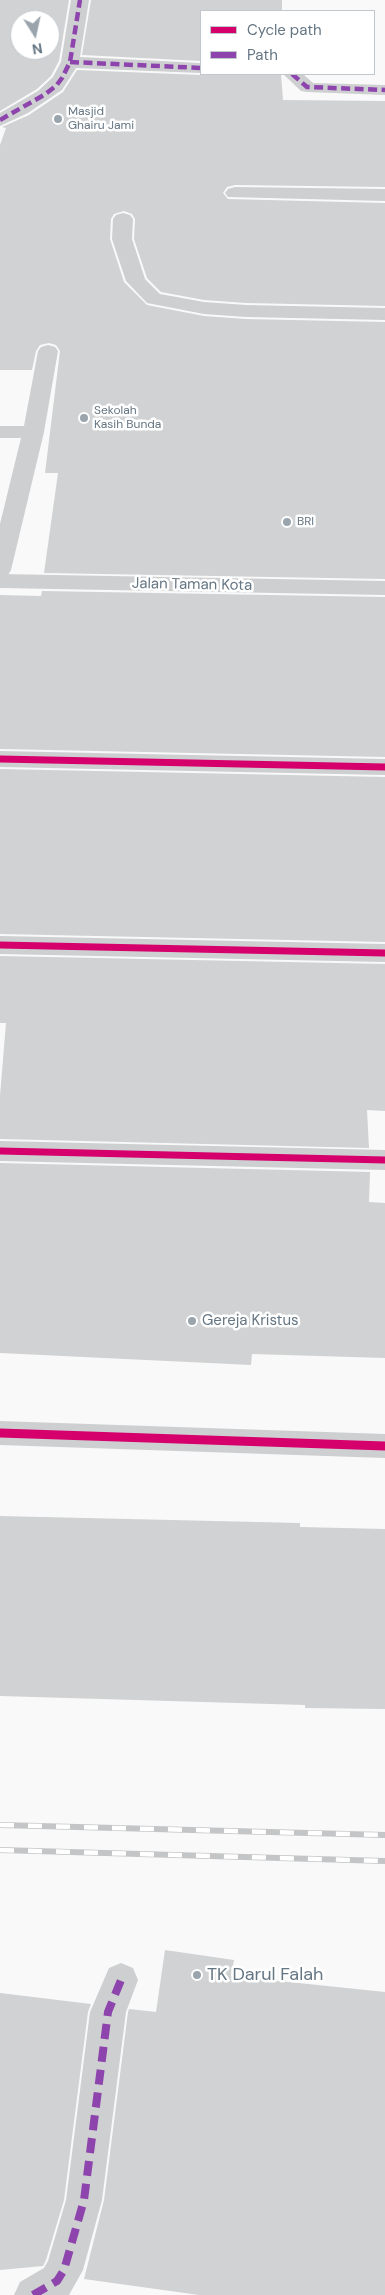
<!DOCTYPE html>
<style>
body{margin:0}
#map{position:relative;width:385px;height:2295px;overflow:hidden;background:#f9f9f9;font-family:"DM Sans",sans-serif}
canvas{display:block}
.legend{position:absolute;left:200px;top:10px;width:175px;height:65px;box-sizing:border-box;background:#fff;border:1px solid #c1c8cd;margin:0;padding:6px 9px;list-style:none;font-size:15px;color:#657683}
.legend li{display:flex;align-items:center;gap:10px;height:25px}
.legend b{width:25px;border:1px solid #c1c8cd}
.north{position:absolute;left:10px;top:10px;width:50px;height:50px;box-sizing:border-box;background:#fff;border:1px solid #c1c8cd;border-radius:50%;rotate:170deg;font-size:14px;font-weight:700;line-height:20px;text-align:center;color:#657683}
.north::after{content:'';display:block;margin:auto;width:18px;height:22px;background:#99a4ac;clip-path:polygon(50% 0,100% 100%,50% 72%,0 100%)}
</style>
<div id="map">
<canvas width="385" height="2295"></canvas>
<ul class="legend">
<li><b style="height:6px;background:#d6006c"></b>Cycle path</li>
<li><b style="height:6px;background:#8e44ad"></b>Path</li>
</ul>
<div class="north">N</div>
</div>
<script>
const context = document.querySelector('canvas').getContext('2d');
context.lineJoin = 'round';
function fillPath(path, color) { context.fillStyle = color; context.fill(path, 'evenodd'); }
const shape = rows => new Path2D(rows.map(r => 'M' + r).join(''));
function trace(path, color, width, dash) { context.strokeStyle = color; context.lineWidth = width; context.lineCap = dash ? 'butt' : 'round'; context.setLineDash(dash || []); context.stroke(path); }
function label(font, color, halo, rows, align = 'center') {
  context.font = font + ' "DM Sans",sans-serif'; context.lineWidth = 5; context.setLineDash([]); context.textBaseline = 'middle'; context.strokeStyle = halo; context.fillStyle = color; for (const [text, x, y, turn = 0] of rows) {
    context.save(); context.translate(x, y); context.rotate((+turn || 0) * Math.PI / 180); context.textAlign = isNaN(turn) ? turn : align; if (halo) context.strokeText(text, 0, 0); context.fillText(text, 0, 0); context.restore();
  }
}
const building = shape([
 [0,0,69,0,59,61,51,76,37,89,0,111],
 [20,20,50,20,50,50,20,50],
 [91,0,282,0,282,11,201,11,201,61,82,55],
 [77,70,201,75,281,74,283,100,385,101,385,187,235,185,227,187,223,193,228,199,385,203,385,306,246,303,204,300,161,292,147,278,134,239,135,219,132,214,124,211,114,214,111,219,110,239,124,282,147,305,204,316,246,319,385,322,385,579,44,573,58,473,45,473,60,351,56,345,49,343,40,345,36,351,32,370,0,370,0,145,6,128,2,127,29,115,63,92],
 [42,591,385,597,385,757,0,749,0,595,41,596],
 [0,769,385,777,385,942,0,934],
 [0,956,385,964,385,1111,367,1110,369,1148,0,1139,0,1096,6,1023,0,1023],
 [0,1163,370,1172,369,1202,385,1203,385,1358,252,1354,251,1365,0,1353],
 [0,1516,300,1523,300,1527,385,1529,385,1709,305,1708,305,1705,0,1696],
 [165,1950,234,1960,231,1976,385,1992,385,2295,199,2295,84,2279,104,2200,128,2012,129,2009,156,2012],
 [0,1993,91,2004,88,2012,64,2200,46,2260,43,2266,0,2270]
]);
const minor = shape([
 [71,0,89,0,80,57,201,63,201,73,76,68,62,90,28,113,0,126,0,113,38,91,53,77,61,62,71,0],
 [283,74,303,74,313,83,385,85,385,95,307,92,301,91,283,74],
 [235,187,385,189,385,201,228,197,225,193,228,189,235,187],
 [123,213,130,215,133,219,132,239,145,279,160,294,204,302,246,305,385,308,385,320,246,317,204,314,147,303,126,281,112,239,113,219,116,215,123,213],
 [48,345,55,347,58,351,44,432,11,570,8,575,0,577,0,524,21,438,0,438,0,426,24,426,38,351,41,347,48,345],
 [0,751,385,759,385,775,0,767,0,751],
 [0,936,385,944,385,962,0,954,0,936],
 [0,1141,385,1150,385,1170,0,1161,0,1141],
 [0,1421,385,1434,385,1458,0,1445,0,1421],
 [121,1963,133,1968,138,1980,126,2012,102,2200,83,2270,69,2295,14,2295,20,2282,44,2268,48,2261,66,2200,90,2012,109,1968,121,1963]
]);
const tertiary = shape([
 [0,574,385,581,385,595,0,588,0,574]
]);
const rail = shape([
 [0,1825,385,1835],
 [0,1850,385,1861]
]);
const quietFar1 = shape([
 [70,62,201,68],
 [292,74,307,87,385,90],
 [0,120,44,95,56,86,62,78,70,62,80,0]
]);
const quiet = shape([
 [33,2295,57,2281,64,2270,84,2200,108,2012,121,1980]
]);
const cyclewayFar1 = shape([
 [0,759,385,767],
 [0,945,385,953],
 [0,1151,385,1160]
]);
const cycleway = shape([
 [0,1433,385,1446]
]);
const markers = [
 [58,119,5,"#99a4ac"],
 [84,418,5,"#99a4ac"],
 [287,522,5,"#99a4ac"],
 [192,1321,5,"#99a4ac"],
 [197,1975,5,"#99a4ac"]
];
const farPoinames = [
 ["Masjid",68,112],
 ["Ghairu Jami",68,126],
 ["Sekolah",94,411],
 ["Kasih Bunda",94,425],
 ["BRI",297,522]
];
const streetNames = [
 ["Jalan Taman Kota",192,585,1]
];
const poiNames = [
 ["Gereja Kristus",202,1321]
];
const nearPoinames = [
 ["TK Darul Falah",207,1975]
];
fillPath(building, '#d0d2d3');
fillPath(minor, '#cecfd0');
fillPath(tertiary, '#cecfd0');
trace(rail, '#c3c5c6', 6);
trace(rail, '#fff', 4.5, [14]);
trace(quietFar1, '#8e44ad', 4.5, [9, 4.5]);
trace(quiet, '#8e44ad', 8, [15, 8]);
trace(cyclewayFar1, '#d6006c', 7);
trace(cycleway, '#d6006c', 9);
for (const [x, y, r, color] of markers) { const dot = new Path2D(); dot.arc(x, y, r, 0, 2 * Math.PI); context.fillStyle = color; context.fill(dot); trace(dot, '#fff', 2); }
label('12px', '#657683', '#fff', farPoinames, 'left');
label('15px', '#657683', '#fff', streetNames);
label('15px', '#657683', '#fff', poiNames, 'left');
label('18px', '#657683', '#fff', nearPoinames, 'left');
</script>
